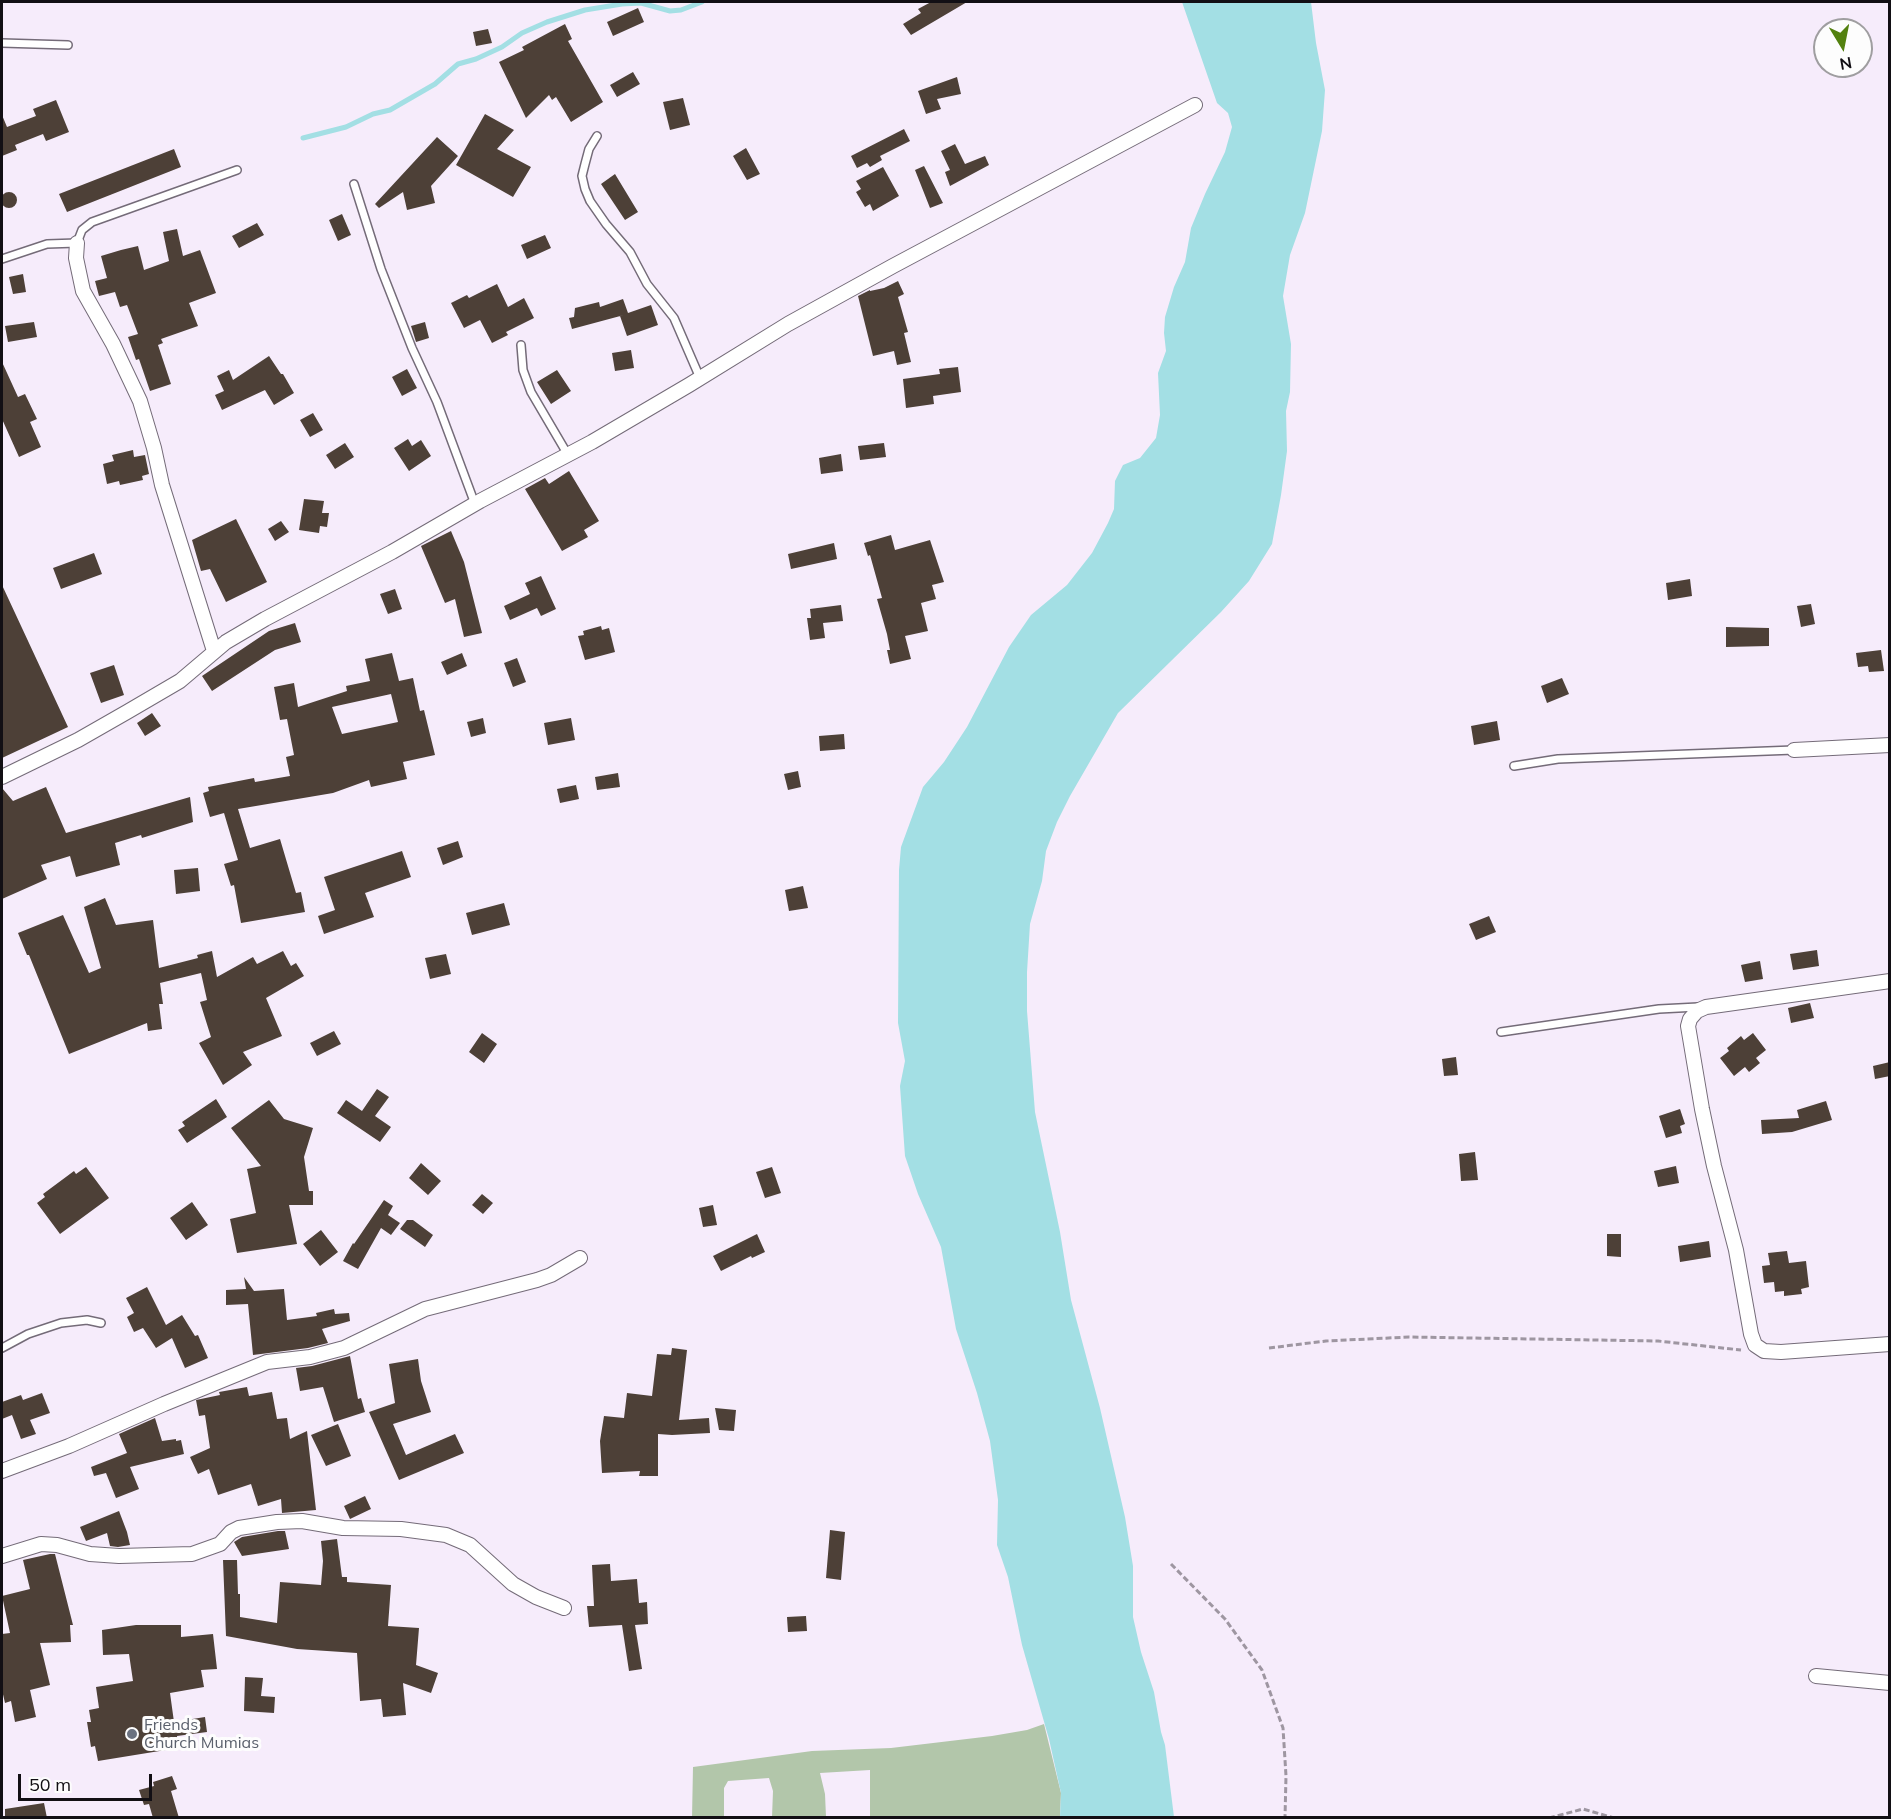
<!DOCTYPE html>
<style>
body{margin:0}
#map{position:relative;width:1891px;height:1819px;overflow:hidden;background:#f6ecfb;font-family:Mulish,sans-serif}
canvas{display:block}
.frame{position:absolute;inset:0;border:3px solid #120f14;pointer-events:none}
.north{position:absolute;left:1813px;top:18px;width:60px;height:60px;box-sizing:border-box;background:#fdfdfd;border:2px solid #9f9ea0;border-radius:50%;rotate:170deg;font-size:16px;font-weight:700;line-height:24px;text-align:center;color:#120f14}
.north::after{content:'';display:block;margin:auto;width:21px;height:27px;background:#53810f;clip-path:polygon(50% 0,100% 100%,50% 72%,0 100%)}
.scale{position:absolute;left:18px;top:1774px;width:134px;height:27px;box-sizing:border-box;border:3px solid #120f14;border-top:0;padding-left:8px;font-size:18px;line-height:21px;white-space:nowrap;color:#120f14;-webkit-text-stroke:4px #fdfdfd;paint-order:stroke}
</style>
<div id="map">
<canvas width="1891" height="1819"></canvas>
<div class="frame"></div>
<div class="north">N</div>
<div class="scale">50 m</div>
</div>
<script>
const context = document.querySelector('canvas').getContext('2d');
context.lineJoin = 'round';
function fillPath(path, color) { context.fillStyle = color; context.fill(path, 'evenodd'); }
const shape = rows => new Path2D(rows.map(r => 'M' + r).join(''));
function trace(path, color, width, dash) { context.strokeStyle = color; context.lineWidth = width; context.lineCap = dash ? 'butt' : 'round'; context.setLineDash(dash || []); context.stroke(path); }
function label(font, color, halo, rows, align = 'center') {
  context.font = font + ' Mulish,sans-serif'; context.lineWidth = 6; context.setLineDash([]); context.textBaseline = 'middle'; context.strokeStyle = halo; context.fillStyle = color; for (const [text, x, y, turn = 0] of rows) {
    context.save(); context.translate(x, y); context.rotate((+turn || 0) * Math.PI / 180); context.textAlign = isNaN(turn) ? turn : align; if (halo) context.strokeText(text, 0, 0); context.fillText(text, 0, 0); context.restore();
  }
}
const green = shape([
 [1044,1724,1061,1793,1060,1817,870,1817,870,1770,820,1773,825,1794,826,1817,772,1817,773,1791,769,1778,728,1781,724,1788,724,1817,692,1818,693,1767,812,1751,891,1748,992,1736,1027,1730]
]);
const water = shape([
 [1182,2,1311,2,1316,43,1325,90,1322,131,1305,213,1290,255,1283,296,1291,344,1290,392,1286,411,1287,451,1281,495,1272,544,1249,581,1221,612,1118,713,1070,796,1057,822,1046,851,1042,881,1030,924,1027,972,1027,1011,1035,1112,1060,1232,1071,1300,1100,1408,1125,1517,1133,1566,1133,1617,1141,1652,1154,1692,1161,1732,1165,1745,1174,1817,1060,1817,1061,1793,1049,1739,1022,1645,1008,1577,997,1545,998,1500,990,1441,977,1393,956,1329,941,1247,918,1194,905,1156,900,1086,905,1061,898,1023,899,870,901,847,923,787,944,762,967,727,1009,647,1031,615,1067,585,1092,553,1108,523,1114,509,1115,481,1123,465,1140,458,1156,438,1160,415,1158,373,1166,351,1164,333,1165,317,1174,287,1185,262,1191,228,1205,194,1225,152,1232,127,1228,113,1217,103]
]);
const stream = shape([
 [303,138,346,127,373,114,390,110,435,84,458,64,476,59,502,47,522,33,547,22,585,10,622,4,641,3,670,11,681,10,702,2]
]);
const building = shape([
 [931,2,967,2,911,35,903,24,921,13,918,9],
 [638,8,644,22,613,36,607,22],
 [565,24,572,39,568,41,603,102,571,122,556,97,552,100,549,95,526,118,499,62,524,50,522,47],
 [488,29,492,43,476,46,473,32],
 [633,72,640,84,617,97,610,85],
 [957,77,961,94,937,99,941,109,926,114,918,91],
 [683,98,690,125,670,130,663,102],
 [56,100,69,132,46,141,43,134,15,145,17,150,2,156,2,115,7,127,36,116,33,109],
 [485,114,514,130,497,149,531,167,513,197,456,165],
 [904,129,910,141,880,156,882,160,870,167,867,163,857,168,851,156],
 [437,137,458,156,431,186,435,203,407,210,403,192,379,208,375,204],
 [955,144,965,164,985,156,989,165,950,186,945,172,950,170,941,151],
 [746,148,760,174,747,180,733,156],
 [174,149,181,167,67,212,59,194],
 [924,166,943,203,930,208,915,170],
 [883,167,899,196,873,211,870,204,865,207,856,192,861,189,856,181],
 [615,174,638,212,625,220,601,184],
 '1 200a8 8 0 1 1 16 0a8 8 0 1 1-16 0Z',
 [342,214,351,235,338,241,329,220],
 [257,223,264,235,239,248,232,236],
 [177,229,183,256,200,250,216,293,189,303,198,326,161,339,163,343,158,345,171,384,150,391,139,359,136,360,128,337,138,334,127,305,120,307,115,292,99,296,95,281,107,278,101,256,121,250,138,246,144,270,169,261,163,232],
 [545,235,551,248,527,259,521,245],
 [23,274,26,292,13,294,9,277],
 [898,281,904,294,898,297,908,332,904,333,911,362,897,365,894,351,873,356,858,296,870,290,870,291,884,288],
 [497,284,508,307,524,298,534,318,506,332,508,335,492,343,480,320,464,328,451,303,467,295,469,298],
 [623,299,628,313,651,305,658,325,627,336,620,316,624,315,572,329,569,318,574,317,575,308,599,302,600,307],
 [34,322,37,337,8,342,5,326],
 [425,322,429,338,416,342,411,326],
 [631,350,634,368,615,371,612,353],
 [269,356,281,374,283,374,294,393,274,405,265,390,222,410,215,395,224,391,217,376,229,370,233,380],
 [2,362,18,397,25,394,37,419,30,422,41,447,19,457,2,419],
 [958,367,961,392,933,396,934,404,906,408,903,379,940,374,939,369],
 [407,369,417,388,402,396,392,377],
 [557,370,571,391,551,404,537,382],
 [313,413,323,430,310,437,300,420],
 [408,439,412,446,421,440,431,456,409,471,394,448],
 [345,443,354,457,335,469,326,455],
 [884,443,886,457,860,460,858,446],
 [133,450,134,457,145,455,149,474,142,476,143,480,120,485,119,481,107,484,103,464,114,461,112,455],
 [841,454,843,471,821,474,819,458],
 [569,471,599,521,584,530,588,537,562,551,525,489,545,478,549,484],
 [304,499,324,501,322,513,329,513,327,527,320,526,319,533,299,530],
 [236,519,267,582,226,602,210,569,201,571,192,540],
 [281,521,289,532,275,541,268,529],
 [451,531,464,562,482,633,464,637,455,599,445,603,421,546],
 [891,535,895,550,930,540,944,582,932,585,936,599,921,603,928,631,905,636,911,659,890,664,887,650,890,650,887,634,877,599,882,598,870,555,868,556,864,543],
 [834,543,837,559,791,569,788,554],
 [94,553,102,574,61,589,53,568],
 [541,576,556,609,541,616,537,608,510,620,504,606,530,594,525,583],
 [1690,579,1692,596,1668,600,1666,583],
 [2,585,68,727,2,758],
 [395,589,402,609,388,614,380,594],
 [1811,604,1815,624,1801,627,1797,606],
 [841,605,843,621,823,623,825,638,810,640,807,618,811,618,810,609],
 [295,623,301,642,275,650,212,691,202,676,269,631],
 [601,626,602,630,609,628,615,652,585,660,578,636,584,635,583,631],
 [1726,627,1769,628,1769,646,1726,647],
 [1881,650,1884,671,1869,672,1868,666,1858,667,1856,653],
 [392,653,399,681,413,678,420,711,424,710,435,755,403,762,407,779,371,787,369,780,333,793,238,809,250,848,280,839,296,893,301,892,305,912,241,923,234,885,231,886,224,864,238,860,224,813,210,817,203,793,209,791,208,787,254,778,255,782,290,776,286,757,294,755,287,719,280,720,274,687,294,683,298,707,347,691,346,686,370,681,365,659],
 [391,694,398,722,342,734,332,707],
 [462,653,467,666,447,675,441,662],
 [517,658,526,682,513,687,504,663],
 [114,665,124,695,101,703,90,673],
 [1562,678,1569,694,1547,703,1541,686],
 [152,713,161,726,145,736,137,723],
 [483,718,486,733,471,737,467,722],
 [571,718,575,740,548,745,544,723],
 [1497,721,1500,740,1474,745,1471,726],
 [844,734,845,749,820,751,819,736],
 [798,771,801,787,788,790,784,774],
 [618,773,620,787,597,790,595,777],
 [576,785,579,799,560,803,557,789],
 [46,787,66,833,190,797,193,822,142,838,141,835,115,843,120,865,76,877,70,856,41,865,47,879,2,899,2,788,13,801],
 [458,841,463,857,443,865,437,848],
 [402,851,411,877,365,893,374,917,324,934,318,916,335,910,324,877],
 [198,868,200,891,176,894,174,870],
 [803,886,808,908,789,911,785,890],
 [105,898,116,925,153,920,159,968,198,958,197,955,212,951,217,977,253,957,257,964,283,951,291,966,296,963,304,976,266,998,282,1036,243,1052,252,1065,223,1085,199,1043,211,1037,200,1002,207,1000,201,973,160,983,163,1004,159,1004,162,1029,148,1031,147,1023,69,1054,29,955,27,955,18,933,63,915,89,973,101,968,84,907],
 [504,903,510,925,472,935,466,913],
 [1489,916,1496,932,1476,940,1469,924],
 [1817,950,1819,966,1793,970,1790,954],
 [446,954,451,974,430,979,425,958],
 [1760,961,1763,979,1745,982,1741,965],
 [1810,1003,1814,1018,1791,1023,1788,1008],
 [334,1031,341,1044,317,1056,310,1043],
 [482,1033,497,1044,484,1063,469,1052],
 [1753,1033,1766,1050,1756,1058,1760,1063,1749,1072,1745,1067,1734,1076,1720,1058,1729,1051,1727,1048,1741,1036,1744,1040],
 [1456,1057,1458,1075,1444,1076,1442,1059],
 [1890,1062,1890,1076,1875,1079,1873,1066],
 [377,1089,389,1097,375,1116,391,1127,380,1142,337,1113,346,1100,362,1111],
 [216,1099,227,1117,187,1143,178,1130,185,1126,182,1122],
 [269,1100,284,1119,313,1128,304,1157,309,1191,313,1191,313,1205,289,1205,297,1244,237,1253,230,1219,256,1213,247,1169,261,1166,231,1128],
 [1826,1101,1832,1120,1792,1132,1762,1134,1761,1120,1799,1118,1797,1110],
 [1680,1109,1685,1124,1680,1126,1682,1133,1666,1138,1659,1116],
 [1475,1152,1478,1180,1461,1181,1459,1154],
 [421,1163,441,1181,428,1195,409,1178],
 [1676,1166,1679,1183,1658,1187,1654,1171],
 [86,1167,109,1198,60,1234,37,1203,45,1197,43,1194,74,1171,76,1174],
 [772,1167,781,1193,765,1198,756,1172],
 [482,1194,493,1203,483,1214,472,1205],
 [384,1200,393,1206,388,1215,400,1223,391,1235,381,1228,358,1269,343,1261,353,1243,354,1244],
 [192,1202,208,1225,186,1240,170,1218],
 [713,1205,717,1225,703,1227,699,1208],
 [407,1220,413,1220,433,1235,425,1247,400,1229],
 [321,1230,338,1252,320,1266,303,1244],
 [757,1234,765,1252,752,1258,751,1256,721,1271,713,1256],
 [1607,1234,1621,1234,1621,1257,1607,1256],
 [1709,1241,1711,1257,1680,1262,1678,1246],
 [1787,1251,1789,1263,1806,1261,1809,1287,1801,1289,1802,1294,1784,1296,1784,1291,1775,1292,1774,1282,1764,1283,1762,1266,1770,1265,1768,1253],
 [244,1277,254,1291,284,1289,287,1320,317,1316,316,1313,334,1309,335,1314,349,1313,350,1321,322,1329,328,1343,308,1348,253,1355,248,1304,226,1305,226,1290,246,1289],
 [147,1287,166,1325,182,1315,195,1336,198,1335,208,1358,185,1368,172,1338,156,1348,143,1328,134,1332,127,1317,134,1313,126,1298],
 [672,1348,687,1350,679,1420,709,1418,710,1433,672,1435,658,1434,658,1476,639,1476,640,1471,602,1473,600,1441,604,1416,624,1418,627,1393,652,1396,657,1354,671,1355],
 [350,1356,358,1399,361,1398,365,1412,334,1422,323,1387,300,1391,296,1368,312,1366],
 [418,1359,421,1381,431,1412,393,1424,406,1455,455,1434,464,1453,399,1480,369,1412,395,1403,389,1364],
 [247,1387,249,1396,272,1392,277,1419,287,1418,290,1439,307,1431,316,1510,282,1513,281,1499,258,1506,251,1484,218,1495,209,1469,198,1474,190,1457,210,1448,205,1415,199,1416,196,1400,220,1395,219,1392],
 [42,1393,50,1413,30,1420,36,1434,21,1439,12,1415,2,1419,2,1402,21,1395,23,1400],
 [715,1408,736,1410,734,1431,719,1430],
 [155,1418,162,1441,176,1439,176,1441,181,1440,184,1454,130,1467,139,1489,116,1498,106,1473,94,1476,91,1467,127,1453,119,1434],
 [338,1424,351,1456,326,1466,311,1435],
 [365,1496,371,1509,350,1519,344,1506],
 [119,1511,127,1532,130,1545,118,1547,110,1546,107,1533,86,1541,80,1527],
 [830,1530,845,1532,841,1580,826,1578],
 [278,1531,285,1531,289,1549,242,1556,234,1542,242,1537],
 [337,1539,342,1577,347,1577,347,1582,391,1585,388,1626,419,1628,416,1665,438,1673,431,1693,403,1683,406,1715,383,1717,381,1699,360,1701,357,1653,297,1649,226,1636,223,1560,237,1560,238,1594,240,1594,240,1617,277,1623,280,1582,321,1585,323,1561,321,1541],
 [50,1554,55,1554,73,1625,70,1625,71,1642,40,1643,50,1685,30,1690,36,1717,15,1722,11,1701,5,1703,2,1690,2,1634,10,1633,2,1596,30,1589,23,1560],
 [610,1564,611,1581,637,1579,639,1603,647,1602,648,1624,635,1625,642,1669,629,1671,622,1625,589,1627,587,1606,594,1606,592,1565],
 [806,1616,807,1631,788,1632,787,1617],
 [136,1625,181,1625,181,1637,213,1634,217,1669,201,1670,204,1687,170,1693,174,1722,205,1717,207,1732,177,1736,178,1748,98,1761,95,1746,91,1747,87,1722,91,1722,89,1710,99,1708,96,1687,133,1681,129,1654,103,1655,102,1630],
 [245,1677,263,1678,261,1696,275,1697,274,1713,244,1711],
 [172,1776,177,1789,171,1791,179,1818,153,1818,149,1804,144,1805,139,1790,154,1786,153,1782],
 [44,1803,47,1818,5,1818,5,1809]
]);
const path = shape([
 [1269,1348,1326,1341,1409,1337,1658,1341,1741,1350],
 [1171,1564,1225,1619,1262,1670,1283,1728,1286,1776,1285,1818],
 [1549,1818,1583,1809,1614,1818]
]);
const service = shape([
 [2,43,68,45],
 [597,136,589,149,585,164,582,176,585,189,590,201,606,224,630,252,647,284,674,318,700,378],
 [354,184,381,269,412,348,437,402,475,504],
 [2,259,47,244,77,243,82,230,92,222,237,170],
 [521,345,523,370,531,392,568,455],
 [1514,766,1558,759,1794,750],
 [1501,1032,1659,1009,1698,1007],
 [2,1348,28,1334,61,1323,87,1320,101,1323]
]);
const minor = shape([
 [77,243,76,258,83,291,113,344,140,401,154,448,162,485,214,651],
 [1794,750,1890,745],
 [2,777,78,740,127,712,180,681,226,642,265,619,392,552,480,501,592,442,689,385,788,324,893,266,1195,105],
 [1890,981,1706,1007,1697,1011,1690,1019,1688,1026,1702,1109,1714,1166,1736,1250,1751,1334,1755,1345,1764,1351,1781,1352,1890,1344],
 [2,1471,69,1446,164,1404,267,1362,310,1357,344,1348,425,1309,537,1280,551,1275,580,1258],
 [2,1556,41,1544,57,1545,90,1554,119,1556,192,1554,220,1544,231,1532,239,1528,277,1522,302,1521,343,1528,401,1529,446,1535,470,1545,513,1584,536,1597,564,1608],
 [1816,1676,1890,1683]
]);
const markers = [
 [132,1734,6,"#6b7280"]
];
const worshipNames = [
 ["Friends",144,1725],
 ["Church Mumias",144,1743]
];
fillPath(green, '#b2c6aa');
fillPath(water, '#a3dfe4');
trace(stream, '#a3dfe4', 5);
fillPath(building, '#4d4037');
trace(service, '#746b78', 10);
trace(minor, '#746b78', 16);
trace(path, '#9e96a1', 3, [6, 3]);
trace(service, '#fff', 7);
trace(minor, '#fff', 14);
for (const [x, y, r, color] of markers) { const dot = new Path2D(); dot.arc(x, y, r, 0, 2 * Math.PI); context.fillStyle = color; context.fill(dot); trace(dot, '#fdfdfd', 2); }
label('16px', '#5b616d', '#fdfdfd', worshipNames, 'left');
</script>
